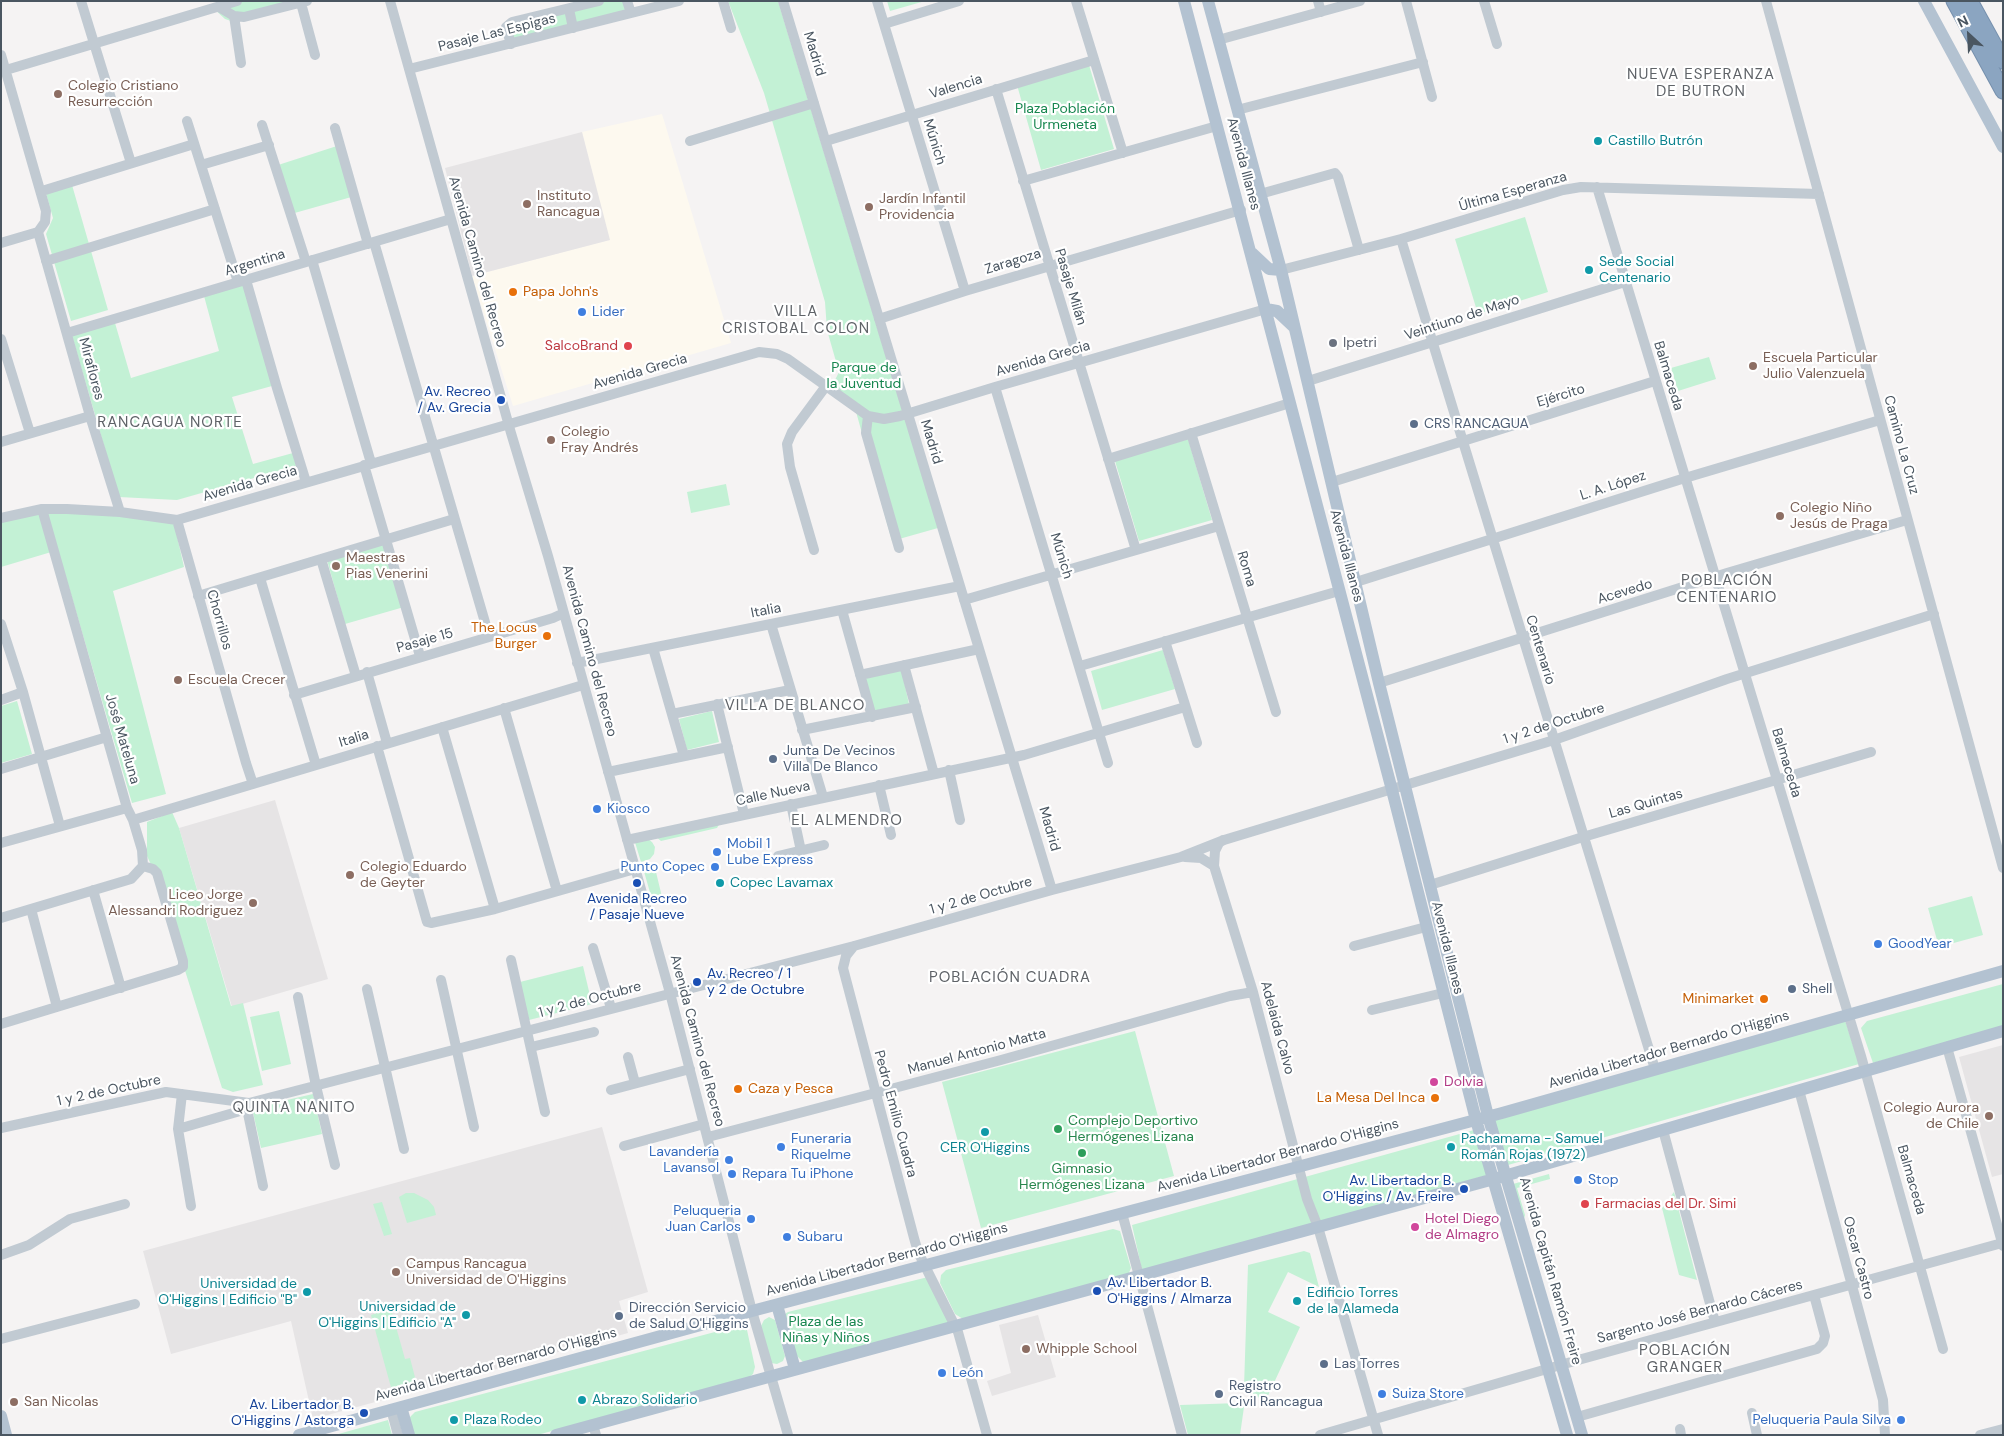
<!DOCTYPE html>
<meta charset="utf-8">
<style>
body{margin:0}
#map{position:relative;width:2004px;height:1436px;overflow:hidden;background:#f5f3f3;font-family:"DM Sans",sans-serif}
canvas{display:block}
.frame{position:absolute;inset:0;border:2px solid #4a5661;pointer-events:none}
.north{position:absolute;left:1944px;top:10px;width:50px;height:50px;-webkit-text-stroke:4px #fff;paint-order:stroke;rotate:335deg;font-size:14px;font-weight:700;line-height:20px;text-align:center;color:#4a5661}
.north::after{content:'';display:block;margin:auto;width:18px;height:22px;background:#4a5661;clip-path:polygon(50% 0,100% 100%,50% 72%,0 100%)}
</style>
<div id="map">
<canvas width="2004" height="1436"></canvas>
<div class="frame"></div>
<div class="north">N</div>
</div>
<script>
const context = document.querySelector('canvas').getContext('2d');
context.lineJoin = 'round';
function fillPath(path, color) { context.fillStyle = color; context.fill(path, 'evenodd'); }
const shape = rows => new Path2D(rows.map(r => 'M' + r).join(''));
function trace(path, color, width, dash) { context.strokeStyle = color; context.lineWidth = width; context.lineCap = dash ? 'butt' : 'round'; context.setLineDash(dash || []); context.stroke(path); }
function label(font, color, halo, rows, align = 'center') {
  context.font = font + ' "DM Sans",sans-serif'; context.lineWidth = 4.5; context.setLineDash([]); context.textBaseline = 'middle'; context.strokeStyle = halo; context.fillStyle = color; for (const [text, x, y, turn = 0] of rows) {
    context.save(); context.translate(x, y); context.rotate((+turn || 0) * Math.PI / 180); context.textAlign = isNaN(turn) ? turn : align; if (halo) context.strokeText(text, 0, 0); context.fillText(text, 0, 0); context.restore();
  }
}
const commercial = shape([
 [662,114,731,343,513,406,472,276,609,240,582,132]
]);
const education = shape([
 [582,132,610,240,472,276,445,168],
 [275,800,328,979,232,1007,179,828],
 [2003,1045,2003,1174,1992,1177,1959,1057],
 [602,1127,648,1292,619,1301,628,1333,313,1419,291,1321,171,1354,143,1251],
 [1038,1315,1056,1377,992,1396,987,1381,1011,1373,999,1325]
]);
const green = shape([
 [235,1,283,1,284,7,231,21,225,19,213,8],
 [599,1,627,1,631,13,511,44,507,25],
 [728,1,778,1,938,528,892,541,853,401,832,386,839,372,827,330,825,302,764,93],
 [887,1,925,1,890,11],
 [1089,65,1114,149,1041,170,1017,85],
 [340,145,355,196,291,214,275,166],
 [72,185,108,310,71,321,46,234,53,218,46,193],
 [1525,217,1548,292,1478,314,1455,239],
 [243,285,272,386,232,397,253,464,293,453,296,466,177,500,119,497,72,336,115,323,131,378,219,351,204,296],
 [1709,357,1716,379,1678,391,1671,368],
 [1188,439,1212,520,1139,541,1115,461],
 [726,484,730,505,691,513,687,492],
 [40,513,119,515,174,523,184,567,113,591,166,794,132,803,58,550,1,567,1,522],
 [386,543,404,607,345,624,327,560],
 [1163,650,1175,689,1102,710,1091,671],
 [901,668,909,704,873,712,865,676],
 [17,701,32,754,1,763,1,706],
 [712,711,719,742,687,750,679,719],
 [172,812,179,828,231,1006,243,1003,263,1085,233,1092,222,1088,153,869,147,856,147,822],
 [721,821,717,828,661,841,655,836],
 [645,837,652,842,655,847,654,854,650,859,641,862,634,839],
 [643,868,656,872,662,897,653,903],
 [1972,896,1983,935,1939,947,1928,908],
 [583,966,592,1004,529,1020,520,982],
 [2003,984,2003,1026,1873,1063,1861,1028,1867,1021],
 [279,1011,291,1064,262,1071,250,1017],
 [1845,1020,1859,1064,1508,1165,1494,1118],
 [1135,1031,1174,1176,981,1228,942,1082],
 [313,1094,322,1134,261,1148,252,1108],
 [1474,1130,1488,1175,1142,1270,1132,1225],
 [1549,1174,1550,1179,1517,1188,1525,1215,1524,1219,1513,1184],
 [1674,1192,1697,1280,1679,1275,1662,1208],
 [406,1193,414,1193,428,1200,434,1207,436,1215,407,1223,399,1197],
 [382,1202,392,1234,384,1236,373,1204],
 [1113,1229,1120,1231,1131,1268,1128,1275,963,1319,955,1314,940,1283,941,1275,946,1270],
 [1304,1251,1310,1253,1319,1287,1288,1272,1268,1312,1300,1327,1265,1402,1244,1387,1248,1265],
 [928,1277,950,1324,804,1363,796,1355,785,1314,788,1312],
 [391,1309,405,1359,410,1358,417,1385,392,1391,371,1315],
 [769,1317,775,1320,785,1356,783,1361,777,1364,771,1363,761,1326,764,1320],
 [741,1325,747,1330,755,1367,753,1374,747,1379,537,1435,413,1435,409,1418,415,1412],
 [1245,1400,1240,1435,1188,1435,1180,1405,1239,1403],
 [388,1420,392,1435,335,1435]
]);
const minor = shape([
 [81,1,131,163],
 [390,1,511,433,548,556,670,993,752,1311,788,1435],
 [627,1,631,13],
 [723,1,731,28],
 [783,1,1052,890],
 [877,1,965,291],
 [1076,1,1123,153],
 [1318,1,1321,12],
 [1406,1,1432,97],
 [1484,1,1497,44],
 [1766,1,2003,868],
 [301,3,315,55],
 [219,7,234,16,244,17,307,1],
 [569,9,573,28],
 [234,16,241,63],
 [884,24,959,1],
 [1218,40,1360,1],
 [511,44,506,27,512,22,599,1],
 [1,55,46,211,45,222,38,232,1,243],
 [409,69,679,1],
 [6,70,237,1],
 [996,89,1136,550],
 [1237,110,1423,62],
 [187,121,238,282],
 [262,125,306,262],
 [335,128,368,244],
 [690,141,814,103],
 [826,141,1094,60],
 [201,165,269,145],
 [1023,181,1217,126],
 [1597,187,1861,1056,1943,1349],
 [42,191,194,144],
 [1260,194,1335,173,1338,177,1359,250],
 [38,232,90,416,120,512],
 [1401,239,1655,1069],
 [374,242,489,636],
 [312,260,371,463],
 [46,261,215,209],
 [1281,270,1401,239,1563,190,1581,187,1819,194],
 [246,280,277,388,306,482],
 [879,319,965,291,1241,210],
 [67,333,451,219],
 [1,339,30,433],
 [1308,381,1625,282],
 [995,387,1108,763],
 [868,416,866,433,899,548],
 [1191,433,1276,712],
 [1,442,90,416],
 [1108,459,1290,403],
 [364,465,420,656],
 [1332,482,1655,381],
 [42,509,127,808,133,820,142,850,143,866],
 [1,518,42,509,67,509,120,512,177,520,759,352,777,354,788,359,868,416,884,419,900,416,995,387,1266,309],
 [177,520,246,763,253,784],
 [814,550,790,467,787,444,792,432,826,386],
 [321,559,356,676],
 [260,578,316,765],
 [1356,582,1685,478,1880,420],
 [198,596,454,519],
 [964,600,1219,526],
 [842,610,872,717],
 [1,624,23,692,60,826],
 [771,624,823,797],
 [1165,641,1197,743],
 [653,648,684,756],
 [577,663,960,586],
 [904,665,934,774],
 [1080,666,1339,591],
 [367,672,387,743],
 [860,675,979,649],
 [1379,683,1727,573,1907,520],
 [294,695,553,618,564,613],
 [1,700,23,692],
 [717,704,744,814],
 [504,708,557,891],
 [672,714,790,690],
 [442,727,495,909],
 [802,730,916,707],
 [377,746,427,922,431,923,495,909,635,869],
 [1,769,107,737],
 [949,770,960,820],
 [608,772,728,747],
 [879,785,891,835],
 [791,804,801,851],
 [133,820,583,685],
 [627,840,1024,755,1185,707],
 [1223,840,1219,843,1215,851,1214,866,1253,992,1307,1199,1318,1227,1378,1435],
 [1,843,127,808],
 [778,856,824,845],
 [1185,857,1201,858,1214,866],
 [1430,885,1583,837,1871,752],
 [93,890,121,988],
 [31,909,57,1007],
 [1,918,131,879,143,866],
 [854,946,846,956,843,968,914,1238,918,1252,958,1332,987,1435],
 [1354,946,1426,927],
 [593,948,611,1008],
 [511,960,545,1112],
 [441,980,474,1127],
 [367,989,404,1149],
 [298,997,316,1086,335,1165],
 [1372,1010,1443,993],
 [1,1024,178,970,183,967,183,961,157,873,153,869,143,866],
 [531,1047,594,1032],
 [1947,1047,2003,1246],
 [628,1057,635,1083],
 [611,1090,690,1069],
 [1799,1090,1883,1400,1885,1435],
 [246,1104,263,1186],
 [1,1128,166,1092,249,1103,854,946,1052,890,1181,857,1224,840,1554,740,1727,679,1934,614],
 [178,1129,182,1094],
 [1663,1130,1715,1322],
 [708,1137,1001,1060,1230,996,1253,992],
 [624,1146,704,1124],
 [191,1206,178,1129,247,1109],
 [1122,1213,1182,1435],
 [1,1255,29,1245,70,1219,125,1204],
 [1,1339,135,1304],
 [391,1409,398,1435],
 [1752,1413,1757,1435],
 [1577,1417,1817,1349,1823,1343,1825,1336,1814,1295],
 [593,1425,596,1435],
 [1680,1429,1681,1435],
 [1320,1435,1571,1362,2002,1243],
 [1980,1435,2003,1429]
]);
const major = shape([
 [1184,1,1392,790,1476,1120,1567,1435],
 [1208,1,1281,270,1379,683,1488,1116,1582,1435],
 [1924,1,2003,147],
 [1252,253,1269,269,1281,270],
 [1266,309,1277,311,1293,326],
 [777,1305,795,1369],
 [401,1407,409,1435],
 [1,1416,6,1435],
 [299,1435,752,1311,1502,1113,2003,971],
 [556,1435,1494,1179,2003,1031]
]);
const highway = shape([
 [1954,1,2003,91],
 [1970,1,2003,61]
]);
const markers = [
 [58,94,5,"#8d6e63"],
 [1598,141,5,"#0f9aa8"],
 [527,204,5,"#8d6e63"],
 [869,207,5,"#8d6e63"],
 [1589,270,5,"#0f9aa8"],
 [513,292,5,"#e8710a"],
 [582,312,5,"#3f7fe0"],
 [1333,343,5,"#6b7280"],
 [628,346,5,"#e0444e"],
 [1753,366,5,"#8d6e63"],
 [501,400,5,"#1a4fb4"],
 [1414,424,5,"#5c6f8a"],
 [551,440,5,"#8d6e63"],
 [1780,516,5,"#8d6e63"],
 [336,566,5,"#8d6e63"],
 [547,636,5,"#e8710a"],
 [178,680,5,"#8d6e63"],
 [773,759,5,"#5c6f8a"],
 [597,809,5,"#3f7fe0"],
 [717,852,5,"#3f7fe0"],
 [715,867,5,"#3f7fe0"],
 [350,875,5,"#8d6e63"],
 [637,883,5,"#1a4fb4"],
 [720,883,5,"#0f9aa8"],
 [253,903,5,"#8d6e63"],
 [1878,944,5,"#3f7fe0"],
 [697,982,5,"#1a4fb4"],
 [1792,989,5,"#5c6f8a"],
 [1764,999,5,"#e8710a"],
 [1434,1082,5,"#d1479c"],
 [738,1089,5,"#e8710a"],
 [1435,1098,5,"#e8710a"],
 [1989,1116,5,"#8d6e63"],
 [1058,1129,5,"#2e9e5b"],
 [985,1132,5,"#0f9aa8"],
 [781,1147,5,"#3f7fe0"],
 [1451,1147,5,"#0f9aa8"],
 [1082,1153,5,"#2e9e5b"],
 [729,1160,5,"#3f7fe0"],
 [732,1174,5,"#3f7fe0"],
 [1578,1180,5,"#3f7fe0"],
 [1464,1189,5,"#1a4fb4"],
 [1585,1204,5,"#e0444e"],
 [751,1219,5,"#3f7fe0"],
 [1415,1227,5,"#d1479c"],
 [787,1237,5,"#3f7fe0"],
 [396,1272,5,"#8d6e63"],
 [1097,1291,5,"#1a4fb4"],
 [307,1292,5,"#0f9aa8"],
 [1297,1301,5,"#0f9aa8"],
 [466,1315,5,"#0f9aa8"],
 [619,1316,5,"#5c6f8a"],
 [1026,1349,5,"#8d6e63"],
 [1324,1364,5,"#5c6f8a"],
 [942,1373,5,"#3f7fe0"],
 [1219,1394,5,"#5c6f8a"],
 [1382,1394,5,"#3f7fe0"],
 [582,1400,5,"#0f9aa8"],
 [14,1402,5,"#8d6e63"],
 [364,1413,5,"#1a4fb4"],
 [454,1420,5,"#0f9aa8"],
 [1901,1420,5,"#3f7fe0"]
];
const streetNames = [
 ["Pasaje Las Espigas",497,33,-14],
 ["Madrid",814,54,73],
 ["Valencia",956,87,-17],
 ["Múnich",934,142,73],
 ["Avenida Illanes",1243,164,75],
 ["Última Esperanza",1513,192,-16],
 ["Avenida Camino del Recreo",477,262,74],
 ["Zaragoza",1013,262,-17],
 ["Argentina",255,263,-17],
 ["Pasaje Milán",1070,287,73],
 ["Veintiuno de Mayo",1462,318,-18],
 ["Avenida Grecia",1043,359,-16],
 ["Miraflores",91,369,75],
 ["Avenida Grecia",640,372,-16],
 ["Balmaceda",1668,376,73],
 ["Ejército",1561,396,-17],
 ["Madrid",931,442,73],
 ["Camino La Cruz",1901,445,75],
 ["Avenida Grecia",250,484,-16],
 ["L. A. López",1613,486,-18],
 ["Múnich",1061,556,73],
 ["Avenida Illanes",1346,556,75],
 ["Roma",1246,569,73],
 ["Acevedo",1625,592,-17],
 ["Italia",766,611,-11],
 ["Chorrillos",219,620,74],
 ["Pasaje 15",425,641,-16],
 ["Centenario",1540,650,73],
 ["Avenida Camino del Recreo",589,651,75],
 ["1 y 2 de Octubre",1554,724,-18],
 ["José Mateluna",122,739,74],
 ["Italia",354,739,-17],
 ["Balmaceda",1786,763,73],
 ["Calle Nueva",773,794,-12],
 ["Las Quintas",1646,804,-16],
 ["Madrid",1049,829,74],
 ["1 y 2 de Octubre",981,896,-16],
 ["Avenida Illanes",1447,948,76],
 ["1 y 2 de Octubre",590,1000,-15],
 ["Adelaida Calvo",1277,1028,75],
 ["Avenida Camino del Recreo",697,1041,75],
 ["Avenida Libertador Bernardo O'Higgins",1669,1050,-16],
 ["Manuel Antonio Matta",977,1052,-15],
 ["1 y 2 de Octubre",109,1091,-12],
 ["Pedro Emilio Cuadra",895,1114,75],
 ["Avenida Libertador Bernardo O'Higgins",1278,1156,-15],
 ["Balmaceda",1911,1180,74],
 ["Oscar Castro",1858,1258,75],
 ["Avenida Libertador Bernardo O'Higgins",887,1260,-15],
 ["Avenida Capitán Ramón Freire",1550,1271,74],
 ["Sargento José Bernardo Cáceres",1700,1312,-15],
 ["Avenida Libertador Bernardo O'Higgins",496,1365,-15]
];
const educationNames = [
 ["Colegio Cristiano",68,86],
 ["Resurrección",68,102],
 ["Instituto",537,196],
 ["Rancagua",537,212],
 ["Jardín Infantil",879,199],
 ["Providencia",879,215],
 ["Escuela Particular",1763,358],
 ["Julio Valenzuela",1763,374],
 ["Colegio",561,432],
 ["Fray Andrés",561,448],
 ["Colegio Niño",1790,508],
 ["Jesús de Praga",1790,524],
 ["Maestras",346,558],
 ["Pias Venerini",346,574],
 ["Escuela Crecer",188,680],
 ["Colegio Eduardo",360,867],
 ["de Geyter",360,883],
 ["Liceo Jorge",243,895,"right"],
 ["Alessandri Rodriguez",243,911,"right"],
 ["Colegio Aurora",1979,1108,"right"],
 ["de Chile",1979,1124,"right"],
 ["Campus Rancagua",406,1264],
 ["Universidad de O'Higgins",406,1280],
 ["Whipple School",1036,1349],
 ["San Nicolas",24,1402]
];
const parkNames = [
 ["Plaza Población",1065,109],
 ["Urmeneta",1065,125],
 ["Parque de",864,368],
 ["la Juventud",864,384],
 ["Plaza de las",826,1322],
 ["Niñas y Niños",826,1338]
];
const cultureNames = [
 ["Castillo Butrón",1608,141],
 ["Sede Social",1599,262],
 ["Centenario",1599,278],
 ["Copec Lavamax",730,883],
 ["Pachamama - Samuel",1461,1139],
 ["Román Rojas (1972)",1461,1155],
 ["CER O'Higgins",985,1148,"center"],
 ["Universidad de",297,1284,"right"],
 ["O'Higgins | Edificio \"B\"",297,1300,"right"],
 ["Edificio Torres",1307,1293],
 ["de la Alameda",1307,1309],
 ["Universidad de",456,1307,"right"],
 ["O'Higgins | Edificio \"A\"",456,1323,"right"],
 ["Abrazo Solidario",592,1400],
 ["Plaza Rodeo",464,1420]
];
const foodNames = [
 ["Papa John's",523,292,"left"],
 ["The Locus",537,628],
 ["Burger",537,644],
 ["Minimarket",1754,999],
 ["Caza y Pesca",748,1089,"left"],
 ["La Mesa Del Inca",1425,1098]
];
const shopNames = [
 ["Lider",592,312],
 ["Kiosco",607,809],
 ["Mobil 1",727,844],
 ["Lube Express",727,860],
 ["Punto Copec",705,867,"right"],
 ["GoodYear",1888,944],
 ["Funeraria",791,1139],
 ["Riquelme",791,1155],
 ["Lavandería",719,1152,"right"],
 ["Lavansol",719,1168,"right"],
 ["Repara Tu iPhone",742,1174],
 ["Stop",1588,1180],
 ["Peluqueria",741,1211,"right"],
 ["Juan Carlos",741,1227,"right"],
 ["Subaru",797,1237],
 ["León",952,1373],
 ["Suiza Store",1392,1394],
 ["Peluqueria Paula Silva",1891,1420,"right"]
];
const worshipNames = [
 ["Ipetri",1343,343]
];
const healthNames = [
 ["SalcoBrand",618,346],
 ["Farmacias del Dr. Simi",1595,1204,"left"]
];
const transitNames = [
 ["Av. Recreo",491,392],
 ["/ Av. Grecia",491,408],
 ["Avenida Recreo",637,899,"center"],
 ["/ Pasaje Nueve",637,915,"center"],
 ["Av. Recreo / 1",707,974,"left"],
 ["y 2 de Octubre",707,990,"left"],
 ["Av. Libertador B.",1454,1181],
 ["O'Higgins / Av. Freire",1454,1197],
 ["Av. Libertador B.",1107,1283,"left"],
 ["O'Higgins / Almarza",1107,1299,"left"],
 ["Av. Libertador B.",354,1405],
 ["O'Higgins / Astorga",354,1421]
];
const serviceNames = [
 ["CRS RANCAGUA",1424,424],
 ["Junta De Vecinos",783,751],
 ["Villa De Blanco",783,767],
 ["Shell",1802,989],
 ["Dirección Servicio",629,1308],
 ["de Salud O'Higgins",629,1324],
 ["Las Torres",1334,1364],
 ["Registro",1229,1386],
 ["Civil Rancagua",1229,1402]
];
const hotelNames = [
 ["Dolvia",1444,1082],
 ["Hotel Diego",1425,1219],
 ["de Almagro",1425,1235]
];
const leisureNames = [
 ["Complejo Deportivo",1068,1121],
 ["Hermógenes Lizana",1068,1137],
 ["Gimnasio",1082,1169,"center"],
 ["Hermógenes Lizana",1082,1185,"center"]
];
const neighbourhoodNames = [
 ["NUEVA ESPERANZA",1701,75],
 ["DE BUTRON",1701,92],
 ["VILLA",796,312],
 ["CRISTOBAL COLON",796,329],
 ["RANCAGUA NORTE",170,423],
 ["POBLACIÓN",1727,581],
 ["CENTENARIO",1727,598],
 ["VILLA DE BLANCO",795,706],
 ["EL ALMENDRO",847,821],
 ["POBLACIÓN CUADRA",1010,978],
 ["QUINTA NANITO",294,1108],
 ["POBLACIÓN",1685,1351],
 ["GRANGER",1685,1368]
];
fillPath(commercial, '#fdf9ef');
fillPath(education, '#e6e4e5');
fillPath(green, '#c3f1d5');
trace(highway, '#7690ad', 17);
trace(minor, '#c1cad2', 10);
trace(major, '#b3c2d1', 12);
trace(highway, '#8ba5c1', 15);
for (const [x, y, r, color] of markers) { const dot = new Path2D(); dot.arc(x, y, r, 0, 2 * Math.PI); context.fillStyle = color; context.fill(dot); trace(dot, '#fff', 2); }
label('14px', '#4a5661', '#fff', streetNames);
label('14px', '#785e54', '#fff', educationNames, 'left');
label('14px', '#17864f', '#fff', parkNames);
label('14px', '#0d838f', '#fff', cultureNames, 'left');
label('14px', '#c56008', '#fff', foodNames, 'right');
label('14px', '#366cbe', '#fff', shopNames, 'left');
label('14px', '#5b616d', '#fff', worshipNames, 'left');
label('14px', '#be3a42', '#fff', healthNames, 'right');
label('14px', '#164399', '#fff', transitNames, 'right');
label('14px', '#4e5e75', '#fff', serviceNames, 'left');
label('14px', '#b23c85', '#fff', hotelNames, 'left');
label('14px', '#27864d', '#fff', leisureNames, 'left');
context.letterSpacing = '1px';
label('15px', '#5f6368', '#fff', neighbourhoodNames);
context.letterSpacing = '0px';
</script>
